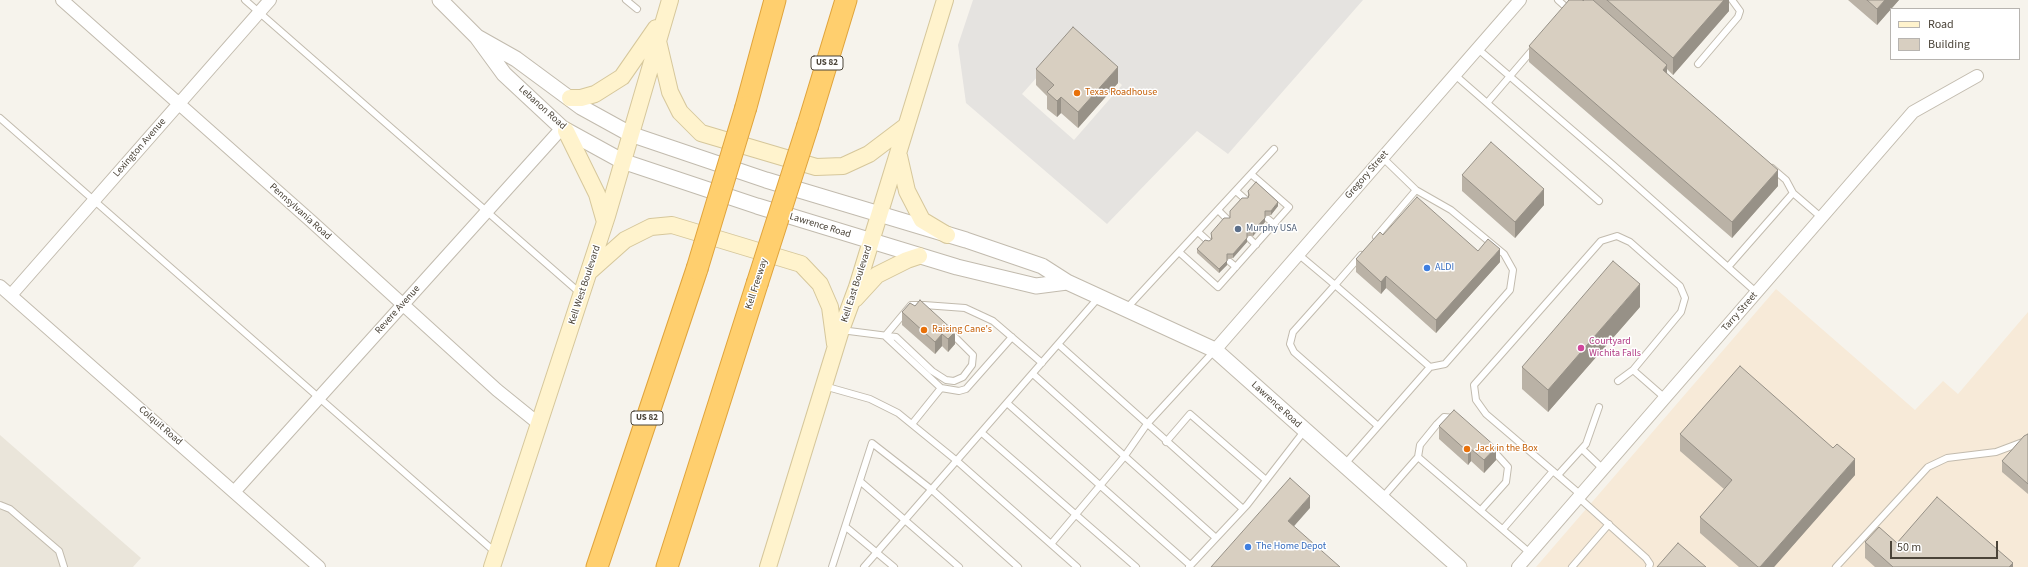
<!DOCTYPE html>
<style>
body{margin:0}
#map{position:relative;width:2028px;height:567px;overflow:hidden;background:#f6f3ec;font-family:"Source Sans 3",sans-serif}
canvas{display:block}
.legend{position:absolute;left:1890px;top:8px;width:130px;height:52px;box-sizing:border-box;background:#fff;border:1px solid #b7b4b0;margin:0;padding:5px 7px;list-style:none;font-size:12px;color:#4b4439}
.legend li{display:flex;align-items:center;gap:8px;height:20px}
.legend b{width:20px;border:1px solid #b7b4b0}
.scale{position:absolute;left:1890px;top:541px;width:108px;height:18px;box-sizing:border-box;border:2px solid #4b4439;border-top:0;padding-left:5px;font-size:12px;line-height:14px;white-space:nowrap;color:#4b4439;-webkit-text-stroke:3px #fff;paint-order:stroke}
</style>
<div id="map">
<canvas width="2028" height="567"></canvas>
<ul class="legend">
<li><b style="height:5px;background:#fff3cd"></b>Road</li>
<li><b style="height:11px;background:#d8cfc1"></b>Building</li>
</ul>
<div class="scale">50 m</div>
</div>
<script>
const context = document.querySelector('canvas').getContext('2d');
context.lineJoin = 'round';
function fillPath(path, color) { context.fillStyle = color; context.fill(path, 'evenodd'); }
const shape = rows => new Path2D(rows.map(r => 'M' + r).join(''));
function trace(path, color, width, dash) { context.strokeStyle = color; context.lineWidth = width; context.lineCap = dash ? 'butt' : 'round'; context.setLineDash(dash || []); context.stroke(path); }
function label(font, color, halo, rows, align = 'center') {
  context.font = font + ' "Source Sans 3",sans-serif'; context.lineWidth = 3; context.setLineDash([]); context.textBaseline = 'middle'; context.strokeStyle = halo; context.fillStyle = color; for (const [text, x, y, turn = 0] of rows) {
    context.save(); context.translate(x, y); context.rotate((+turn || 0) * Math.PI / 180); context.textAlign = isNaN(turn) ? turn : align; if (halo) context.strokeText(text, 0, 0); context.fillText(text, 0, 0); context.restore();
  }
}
const residential = shape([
 [0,435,141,558,133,567,0,567]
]);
const commercial = shape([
 [1776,289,1915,410,1943,381,1958,394,2028,312,2028,567,1536,567]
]);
const parking = shape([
 [973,0,1363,0,1228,154,1197,131,1107,224,966,103,958,45],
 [1070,40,1122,85,1074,140,1022,94]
]);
const service = shape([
 [245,0,580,293],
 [626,0,637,9],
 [1558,0,1568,9,1566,11],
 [1478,49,1613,165,1756,292],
 [1698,64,1738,17,1740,11,1732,0],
 [1455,75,1599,201],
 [1487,103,1534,48],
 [0,118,495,552],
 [1772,168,1786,180,1793,193,1822,218],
 [1236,191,1245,199],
 [1218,210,1227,219],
 [1268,219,1274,224],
 [1198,232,1208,241],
 [1376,237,1416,190],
 [1250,239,1256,245],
 [1179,252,1218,287,1289,207,1251,174],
 [1298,254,1335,285,1361,255],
 [1230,262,1236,267],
 [1728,267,1793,193],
 [1126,309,1274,149],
 [841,330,896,337,932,371,946,380,954,381,963,377,972,365,973,355,950,332],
 [885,336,911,305,924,305,965,308,993,321,1042,363],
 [885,336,941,388,959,391,966,389,1012,337],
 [1058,344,1243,509],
 [1633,370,1665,398],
 [1033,374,1216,538],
 [824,386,870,399,898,413,957,461,1077,567],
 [1007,403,1190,565],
 [912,424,941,388],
 [1378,426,1294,352,1290,344,1293,332,1335,285,1430,367],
 [982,433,1136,567],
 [1166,442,1190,414,1266,480],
 [1582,449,1603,469],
 [1418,457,1420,445,1437,424,1444,417,1455,418],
 [1344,465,1430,367,1445,364,1510,290,1513,270,1504,254,1451,210,1416,190,1383,158],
 [1558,475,1586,444,1599,407],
 [861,482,959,567],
 [1581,495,1486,414,1476,400,1474,385,1601,241,1617,236,1630,242,1680,286,1685,298,1681,312,1633,370,1618,381],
 [1578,497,1646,558,1650,564,1649,567],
 [1382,498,1418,457,1530,553],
 [0,505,10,509,59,551,64,567],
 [1481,510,1506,482,1508,467,1490,447],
 [846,527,894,567],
 [1503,529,1553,471],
 [1051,544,1124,457,1147,424,1215,350],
 [832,567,872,443,932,490,1018,567],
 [864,567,1099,297],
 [1189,567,1247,505,1305,430],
 [1572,567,1609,524],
 [1836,567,1928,467,1947,458,1996,452,2028,440]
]);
const minor = shape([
 [62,0,311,221,497,390,539,424],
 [0,286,319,567],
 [11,295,270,0],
 [1215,350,1520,0],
 [234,492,562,128],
 [1518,567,1913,112,1977,76]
]);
const tertiary = shape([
 [440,0,477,37,504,74,562,128,622,161,757,206,957,267,1036,286,1067,282],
 [477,37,516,59,581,107,630,134,766,180,966,240,1042,266,1067,282,1215,350,1459,567]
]);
const secondary = shape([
 [658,41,670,92,680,112,701,133,816,167,843,166,869,154,906,126],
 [570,98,581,98,595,94,622,77,656,28],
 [566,131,597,194,605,222],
 [899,156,907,191,922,220,947,235],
 [589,272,625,240,651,227,672,225,801,264,820,284,830,307,835,344],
 [855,299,877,275,907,260,919,256],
 [492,567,607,216,670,0],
 [768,567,841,330,857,287,945,0]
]);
const motorway = shape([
 [746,107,775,0],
 [808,125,846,0],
 [597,567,697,269],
 [667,567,757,284]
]);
const motorwayBridge = shape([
 [697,269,746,107],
 [757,284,808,125]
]);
const wall = shape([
 [1594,0,1729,0,1729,11,1673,75,1667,69,1667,74,1778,186,1732,238,1529,62,1529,46,1594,1],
 [1848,0,1899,0,1877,25],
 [1036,69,1118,83,1078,128,1061,113,1057,117,1047,109,1047,96,1036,85],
 [1462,175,1544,205,1515,238,1462,191],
 [1248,191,1278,206,1271,215,1265,216,1265,222,1253,236,1247,236,1247,242,1233,258,1227,259,1227,265,1219,273,1197,253,1197,249,1211,240,1211,233,1230,218,1248,198],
 [1383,235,1478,251,1500,262,1436,333,1386,288,1381,294,1356,272,1356,259],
 [910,303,955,344,948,352,942,346,935,354,902,325,902,312],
 [1640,307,1548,412,1522,389,1522,367],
 [1439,426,1496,460,1484,473,1471,461,1468,465,1439,439],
 [1680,434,1855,475,1774,567,1739,567,1700,533,1700,517,1724,489,1680,451],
 [2028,434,2028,494,2002,472,2002,461],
 [1865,542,1897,543,2013,567,1875,567,1865,558]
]);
const shadedWall = shape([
 [1724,0,1729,0,1729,11,1673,75,1673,58],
 [1885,0,1899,0,1877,25,1877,9],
 [1667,65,1667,81,1663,70],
 [1118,67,1118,83,1078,128,1078,112],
 [1061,97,1061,113,1057,117,1057,101],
 [1778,170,1778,186,1732,238,1732,222],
 [1544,189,1544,205,1515,238,1515,222],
 [1278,202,1278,206,1271,215,1271,211],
 [1265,218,1265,222,1253,236,1253,231],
 [1247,238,1247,242,1233,258,1233,254],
 [1500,249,1500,262,1436,333,1436,320],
 [1227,261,1227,265,1219,273,1219,269],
 [1386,276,1386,288,1381,294,1381,282],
 [1640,284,1640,307,1548,412,1548,390],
 [955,332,955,344,948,352,948,339],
 [942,334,942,346,935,354,935,342],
 [1496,447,1496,460,1484,473,1484,460],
 [1471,449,1471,461,1468,465,1468,452],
 [1855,459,1855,475,1774,567,1760,567],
 [1310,496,1310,508,1288,533,1288,521],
 [2013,563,2013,567,2009,567]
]);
const building = shape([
 [1569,0,1583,0,1583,1,1584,0,1593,0,1667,65,1663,70,1778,170,1732,222,1529,46,1569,0],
 [1607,0,1724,0,1673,58,1607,0],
 [1867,0,1885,0,1877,9,1867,0],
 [1073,27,1118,67,1078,112,1061,97,1057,101,1047,92,1054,85,1036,69,1073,27],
 [1491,142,1544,189,1515,222,1462,175,1491,142],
 [1256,182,1278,202,1271,211,1265,211,1265,218,1253,231,1247,232,1247,238,1233,254,1227,254,1227,261,1219,269,1197,249,1205,240,1209,241,1212,239,1211,233,1224,218,1230,218,1230,211,1242,198,1248,198,1249,195,1248,191,1256,182],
 [1417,197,1478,251,1488,239,1500,249,1436,320,1386,276,1381,282,1356,259,1380,232,1383,235,1417,197],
 [1613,261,1640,284,1548,390,1522,367,1613,261],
 [920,300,955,332,948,339,942,334,935,342,902,312,910,303,915,306,920,300],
 [1740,366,1833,448,1837,444,1855,459,1760,567,1758,567,1700,517,1732,480,1680,434,1740,366],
 [1454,410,1496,447,1484,460,1471,449,1468,452,1439,426,1454,410],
 [2028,434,2028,484,2002,461,2024,436,2028,434],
 [1290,478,1310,496,1288,521,1340,567,1211,567,1290,478],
 [1937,497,2013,563,2009,567,1893,567,1865,542,1879,527,1897,543,1937,497],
 [1678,543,1706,567,1657,567,1678,543]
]);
const markers = [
 [1077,93,4,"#e8710a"],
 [1238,229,4,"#5c6f8a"],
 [1427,268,4,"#3f7fe0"],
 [924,330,4,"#e8710a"],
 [1581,348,4,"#d1479c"],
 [1467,449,4,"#e8710a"],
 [1248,547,4,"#3f7fe0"]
];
const shields = [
 [827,63,32],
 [647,418,32]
];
const shieldNames = [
 ["US 82",827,63],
 ["US 82",647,418]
];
const foodNames = [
 ["Texas Roadhouse",1085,93],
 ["Raising Cane's",932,330],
 ["Jack in the Box",1475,449]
];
const streetNames = [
 ["Lebanon Road",542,108,42],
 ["Lexington Avenue",140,148,-49],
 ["Gregory Street",1367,175,-49],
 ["Pennsylvania Road",300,212,42],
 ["Lawrence Road",820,226,17],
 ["Kell Freeway",757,284,-72],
 ["Kell East Boulevard",857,284,-72],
 ["Kell West Boulevard",585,285,-72],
 ["Revere Avenue",398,310,-48],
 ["Tarry Street",1740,312,-49],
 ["Lawrence Road",1276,405,42],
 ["Colquit Road",160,426,41]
];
const serviceNames = [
 ["Murphy USA",1246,229]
];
const shopNames = [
 ["ALDI",1435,268],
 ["The Home Depot",1256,547]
];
const hotelNames = [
 ["Courtyard",1589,342],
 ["Wichita Falls",1589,354]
];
fillPath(residential, '#eae5da');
fillPath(commercial, '#f7ead8');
fillPath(parking, '#e5e3e0');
trace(service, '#c2bbae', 8);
trace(minor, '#c2bbae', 14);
trace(tertiary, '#c2bbae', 17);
trace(secondary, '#d6c79b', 18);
trace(motorway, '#e0a43c', 23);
trace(service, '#fff', 6);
trace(minor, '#fff', 12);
trace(tertiary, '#fff', 15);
trace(secondary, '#fff3cd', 16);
trace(motorway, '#ffcf6e', 21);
trace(motorwayBridge, '#e0a43c', 23, []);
trace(motorwayBridge, '#ffcf6e', 21);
fillPath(wall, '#bab2a6');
fillPath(shadedWall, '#979187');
fillPath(building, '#d8cfc1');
trace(building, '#979187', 1);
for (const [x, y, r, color] of markers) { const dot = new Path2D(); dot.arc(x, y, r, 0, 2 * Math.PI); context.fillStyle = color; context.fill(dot); trace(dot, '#fff', 1.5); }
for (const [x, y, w] of shields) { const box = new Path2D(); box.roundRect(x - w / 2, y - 7, w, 14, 3); context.fillStyle = '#fff'; context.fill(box); trace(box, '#4b4439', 1); }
label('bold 9px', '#4b4439', null, shieldNames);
label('10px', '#c56008', '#fff', foodNames, 'left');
label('10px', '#4b4439', '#fff', streetNames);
label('10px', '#4e5e75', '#fff', serviceNames, 'left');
label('10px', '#366cbe', '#fff', shopNames, 'left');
label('10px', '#b23c85', '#fff', hotelNames, 'left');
</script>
